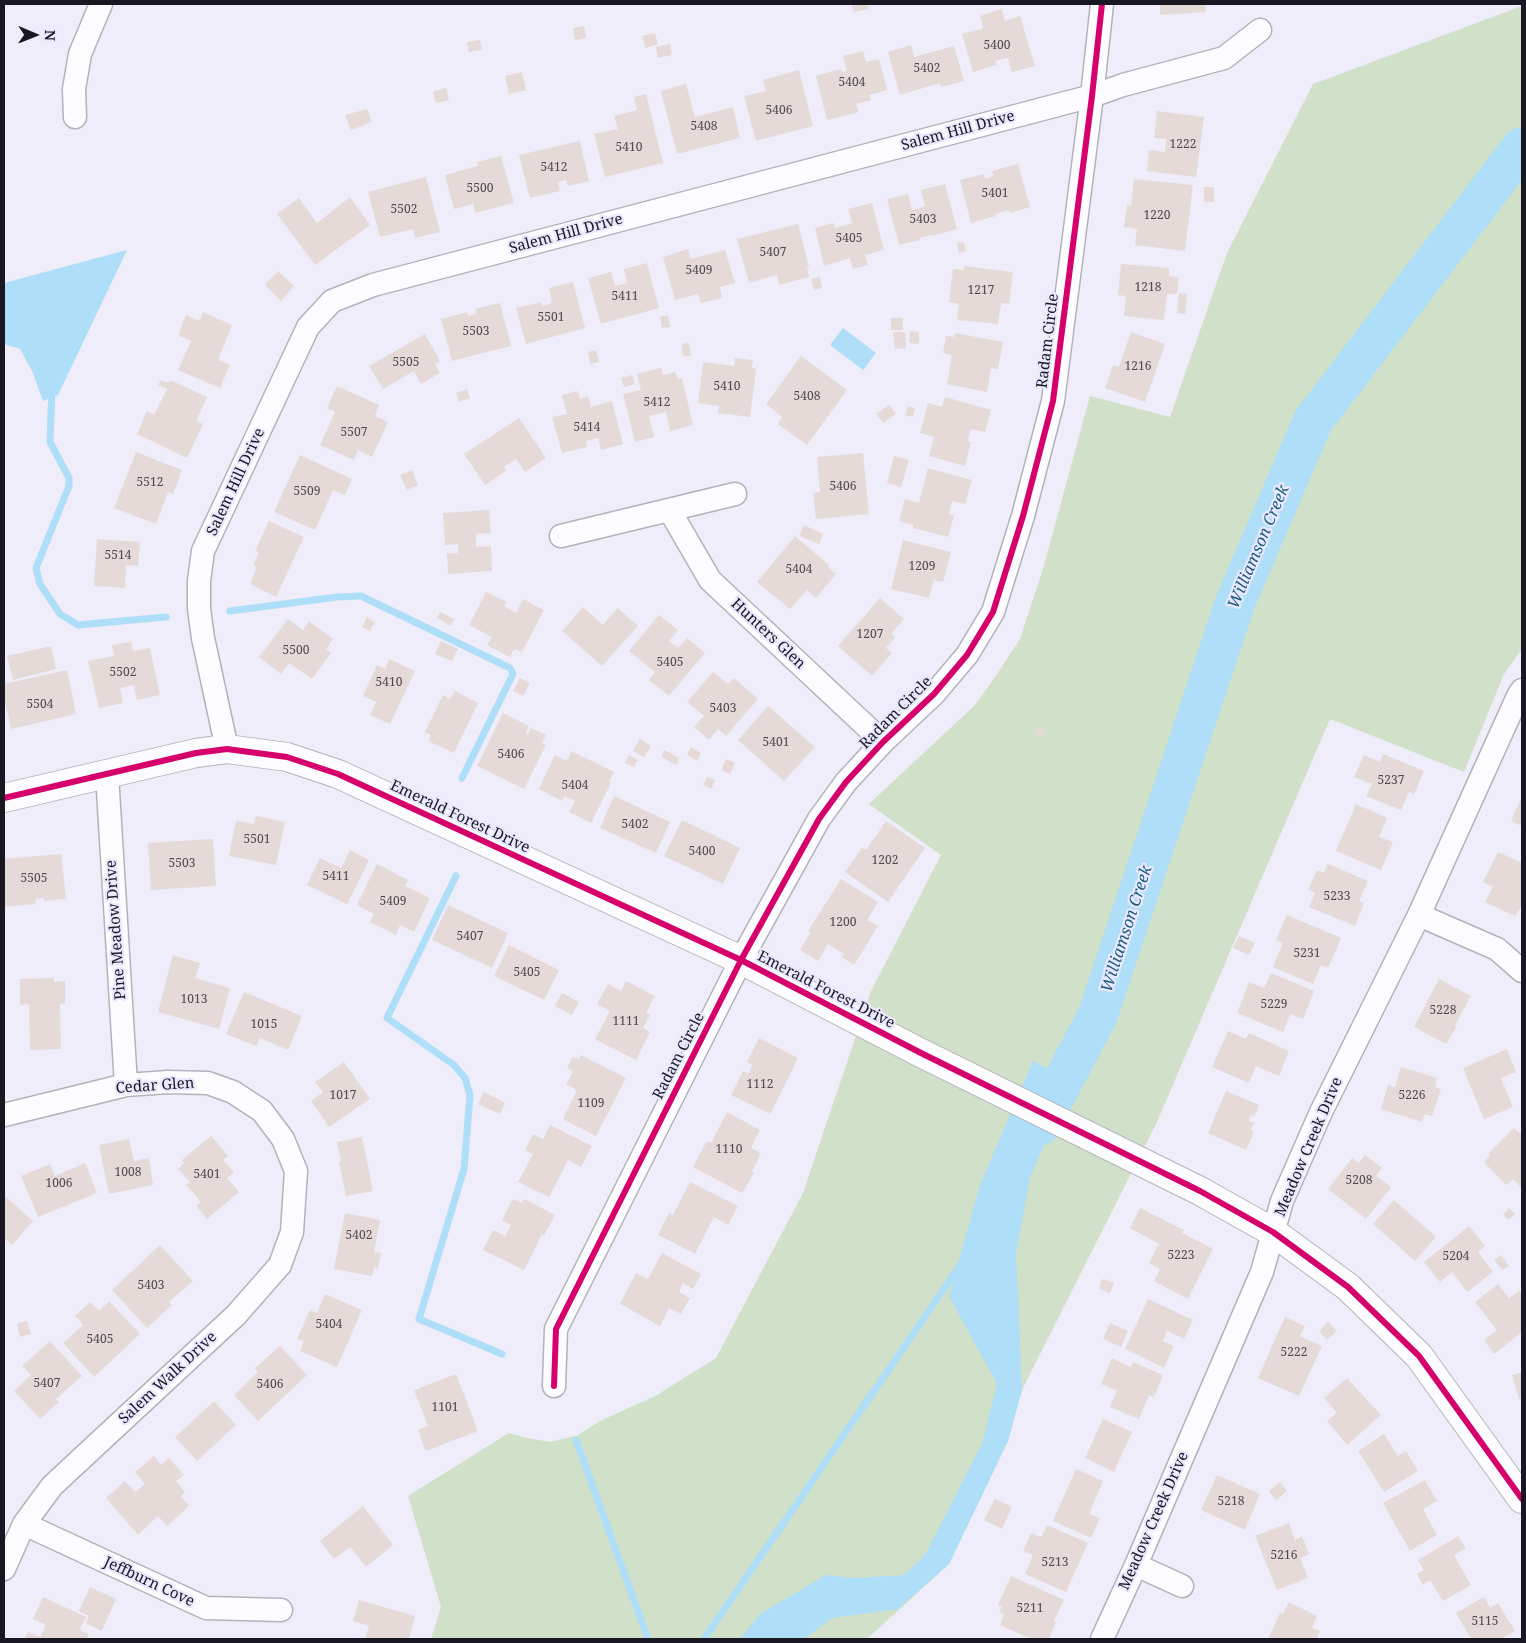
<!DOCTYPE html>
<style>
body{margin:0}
#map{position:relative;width:1526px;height:1643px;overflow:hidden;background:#eeedf9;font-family:"Noto Serif",serif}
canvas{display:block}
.frame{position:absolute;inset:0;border:5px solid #191822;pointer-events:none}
.north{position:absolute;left:10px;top:10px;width:50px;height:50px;-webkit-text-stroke:4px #eae8fe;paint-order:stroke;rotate:91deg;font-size:14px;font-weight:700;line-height:20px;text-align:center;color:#191822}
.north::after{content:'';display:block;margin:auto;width:18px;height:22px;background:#191822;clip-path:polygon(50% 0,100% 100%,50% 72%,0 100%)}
</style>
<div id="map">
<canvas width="1526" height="1643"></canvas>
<div class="frame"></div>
<div class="north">N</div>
</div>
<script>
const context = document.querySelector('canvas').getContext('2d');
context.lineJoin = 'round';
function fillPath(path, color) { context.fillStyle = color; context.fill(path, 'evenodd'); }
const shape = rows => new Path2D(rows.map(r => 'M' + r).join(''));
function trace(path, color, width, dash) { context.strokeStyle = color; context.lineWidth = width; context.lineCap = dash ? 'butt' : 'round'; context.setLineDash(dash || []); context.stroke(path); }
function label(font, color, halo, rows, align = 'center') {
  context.font = font + ' "Noto Serif",serif'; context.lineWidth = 4.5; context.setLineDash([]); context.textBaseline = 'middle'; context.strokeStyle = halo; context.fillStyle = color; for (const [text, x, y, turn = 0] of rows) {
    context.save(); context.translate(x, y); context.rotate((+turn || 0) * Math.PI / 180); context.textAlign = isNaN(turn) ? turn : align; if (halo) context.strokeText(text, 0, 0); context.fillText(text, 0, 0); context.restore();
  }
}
const green = shape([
 [1522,6,1522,649,1504,674,1464,772,1330,719,1156,1124,1022,1390,1008,1441,949,1564,867,1639,431,1639,441,1607,408,1496,509,1433,526,1438,551,1442,578,1435,600,1421,657,1395,716,1358,803,1193,871,991,941,855,869,804,975,705,993,680,1020,639,1043,569,1090,396,1170,417,1227,253,1313,84]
]);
const water = shape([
 [127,250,58,395,43,401,33,373,20,349,4,344,4,283],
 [843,328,876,353,863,370,830,345],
 [1033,1061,1071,1081,1030,1178,1016,1253,1022,1390,1008,1441,949,1564,898,1609,832,1618,804,1639,740,1639,760,1614,826,1575,855,1578,904,1575,925,1555,982,1444,997,1384,949,1296,980,1185]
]);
const stream = shape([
 [52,388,50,442,69,478,69,486,36,568,40,584,60,614,78,625,166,617],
 [230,611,337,597,361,596,510,668,513,674,462,778],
 [456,876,387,1018,454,1065,465,1078,470,1095,464,1169,419,1319,502,1354],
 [576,1440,648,1639],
 [704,1639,961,1264]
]);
const river = shape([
 [1039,1126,1098,1015,1235,603,1313,421,1522,147]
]);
const building = shape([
 [851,4,867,4,869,9,854,12],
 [1160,4,1205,4,1206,12,1160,15],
 [1002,9,1005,21,1020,16,1035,66,1012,72,1008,58,995,61,996,65,973,72,962,34,983,28,980,16],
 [584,26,586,38,575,40,573,28],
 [655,33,658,44,646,48,642,36],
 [480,40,482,50,469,52,467,42],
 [670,44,672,55,658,58,656,47],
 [911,45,914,57,954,46,964,81,941,87,940,83,900,95,888,52],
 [863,51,866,62,879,59,887,90,869,95,871,100,856,104,859,112,827,120,816,76,841,69,842,72,847,71,843,56],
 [799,70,813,126,756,141,744,96,766,91,763,80],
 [522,72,526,90,509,94,505,76],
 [686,84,695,117,733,107,740,138,677,154,661,91],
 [446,88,449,100,436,103,433,92],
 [646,94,663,163,605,177,594,134,618,129,614,116,637,110,634,97],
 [367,109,372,122,351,130,345,115],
 [1157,111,1204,117,1196,177,1147,171,1149,150,1165,152,1166,139,1154,138],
 [580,141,589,181,568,186,566,180,558,182,560,191,530,198,519,155],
 [501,156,514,203,475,213,473,204,454,209,445,175,478,166,477,162],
 [1018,164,1030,207,1010,213,1009,210,995,214,996,216,971,223,960,180,984,174,985,179,993,176,992,171],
 [426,177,440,232,415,238,413,229,380,237,368,192],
 [1134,179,1193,185,1185,251,1135,245,1137,229,1124,227,1127,205,1131,205],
 [945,184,957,229,931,236,931,235,919,238,920,240,899,245,887,199,908,194,912,210,925,206,921,190],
 [1204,187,1214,187,1214,202,1204,202],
 [350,197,370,225,315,265,277,214,299,198,317,223],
 [872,203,884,250,865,255,868,265,853,269,850,258,824,266,815,228,834,223,835,228,852,223,848,209],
 [798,224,809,267,807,267,809,277,779,285,777,275,749,283,737,239],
 [964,242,966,251,959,253,957,243],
 [688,249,691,259,725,250,735,283,720,287,722,298,701,303,698,294,675,300,663,257],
 [647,263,659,308,601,324,588,278,611,272,615,286,627,283,624,269],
 [1121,264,1169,268,1169,276,1179,277,1177,294,1167,294,1164,320,1124,316,1126,296,1118,295],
 [964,266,1013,272,1009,304,1001,303,998,324,957,320,959,304,949,302,953,269,964,270],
 [278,271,294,286,281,301,265,285],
 [820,277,822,288,814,290,811,279],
 [573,282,585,328,526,344,516,308,541,302,542,306,552,303,549,288],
 [1179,293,1187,294,1185,314,1177,313],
 [500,303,511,346,452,361,441,319,467,312,468,316,476,314,475,309],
 [203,312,232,325,218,360,230,365,220,388,178,370,191,341,178,335,186,315,199,321],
 [668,315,670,327,662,328,660,317],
 [891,318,903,318,903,330,891,330],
 [910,331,919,332,919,344,909,343],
 [893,332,905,332,906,348,895,349],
 [1131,332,1165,344,1145,402,1105,388,1113,365,1119,367],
 [955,333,1003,342,998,369,991,368,987,392,947,384,952,355,943,353,946,336,954,337],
 [425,334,440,361,435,364,440,373,421,384,414,371,383,389,369,366],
 [689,343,691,356,683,356,682,344],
 [596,350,599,362,590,364,588,352],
 [801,356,847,390,807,445,778,424,782,417,766,404],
 [735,358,753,360,752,368,756,369,750,417,718,413,719,406,698,403,703,362,734,366],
 [661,368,663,375,675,372,678,379,682,378,693,425,670,431,666,412,649,416,654,437,635,442,623,394,641,390,637,374],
 [632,375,635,384,624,387,621,378],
 [161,380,168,383,170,380,207,397,196,421,203,424,187,458,137,434,147,411,154,415,167,389,158,385],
 [337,386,379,405,375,416,388,422,372,457,358,450,354,460,320,445,335,412,327,408],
 [467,389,470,398,459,402,456,393],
 [578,391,580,399,588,396,591,407,612,401,623,444,601,450,598,438,586,441,587,447,562,453,552,417,567,414,562,395],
 [945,397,991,410,985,432,971,429,967,441,971,442,965,466,929,456,934,437,920,433,928,403,942,407],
 [889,405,896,414,883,423,876,414],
 [908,406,915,408,913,417,905,415],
 [519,418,546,458,525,472,516,459,504,467,506,471,485,485,464,454],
 [136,452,182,470,173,494,168,492,156,524,114,508],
 [863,453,869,514,816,519,813,493,820,492,817,457],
 [300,455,352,479,345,495,333,490,315,530,274,512],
 [894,456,909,460,901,487,887,483],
 [928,468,972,480,965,504,952,501,949,514,954,516,948,537,913,528,913,525,899,521,905,499,919,503],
 [412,470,418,485,407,490,400,475],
 [489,510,491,533,476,534,476,547,491,546,492,571,448,574,447,554,458,553,458,544,445,545,443,513],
 [269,521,304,537,276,597,250,584,257,567,253,565,259,553,255,551],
 [804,525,823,534,819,544,799,536],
 [795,536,829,565,828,567,836,574,816,598,807,590,790,609,757,582],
 [97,539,140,542,138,566,126,565,125,588,94,586],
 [903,540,951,552,943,582,934,580,929,598,891,589],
 [486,592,507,602,504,606,516,613,523,599,544,610,522,652,514,649,510,657,487,645,492,637,469,625],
 [880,598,904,619,891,634,895,637,886,648,892,653,872,676,838,646],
 [583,607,603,625,618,608,638,626,602,666,562,631],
 [440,612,454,619,451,626,437,618],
 [659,615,678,630,669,641,678,648,687,638,705,653,669,696,649,680,655,672,629,651],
 [367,617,375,622,370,631,362,627],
 [288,619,303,630,309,621,333,639,326,649,331,653,312,679,289,663,281,674,259,657],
 [441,641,458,649,452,661,435,654],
 [131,642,133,651,150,648,160,695,137,700,134,685,120,688,123,703,99,708,88,661,114,656,112,645],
 [51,646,56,669,13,680,7,656],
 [389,659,415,671,390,724,370,715,376,702,363,696,377,665,385,669],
 [67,670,76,714,11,729,4,696,4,684],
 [713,672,728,684,734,678,758,699,726,736,718,729,709,740,694,727,704,716,687,702],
 [520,678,530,683,523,696,513,691],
 [455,691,478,703,454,753,428,741,431,735,425,732,443,695,450,699],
 [768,706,815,747,784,781,738,740],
 [503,713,529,726,526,733,528,734,531,728,546,735,542,743,546,745,524,789,477,766],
 [1038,727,1046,731,1043,738,1034,734],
 [640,739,651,746,644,757,633,751],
 [691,747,701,753,697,761,687,755],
 [664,750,679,758,676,765,662,757],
 [571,751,614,772,609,782,611,783,591,823,569,812,575,801,565,796,562,801,539,789,555,755,567,761],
 [1383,754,1424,771,1414,794,1409,792,1401,810,1366,796,1372,784,1354,777,1364,755,1380,762],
 [629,755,638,760,634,767,625,763],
 [726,759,735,763,730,774,721,770],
 [707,777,715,780,711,789,703,785],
 [614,796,670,822,656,853,600,828],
 [1522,796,1522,826,1511,821],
 [1356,804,1387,818,1379,837,1393,842,1381,870,1336,851],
 [256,816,285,822,276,865,229,856,236,821,254,824],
 [682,820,740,848,723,884,664,856],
 [886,821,925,848,888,902,845,872,862,848,866,850],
 [213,839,216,886,151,890,148,843],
 [350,850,369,860,347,904,307,885,320,858,341,868],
 [1498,852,1522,863,1522,905,1515,916,1485,902,1493,887,1483,882],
 [61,854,66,899,44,901,44,898,35,899,36,904,4,907,4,859],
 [377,864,408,880,405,886,430,898,414,932,400,925,396,935,370,922,374,914,357,905],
 [1328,864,1368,881,1359,901,1364,903,1355,926,1309,907,1315,893,1308,890,1317,870,1324,873],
 [841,879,878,902,867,920,878,926,854,965,842,957,844,954,828,944,818,961,800,950,811,932,808,931],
 [448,905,508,933,492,968,432,940],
 [1287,915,1341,938,1328,968,1321,965,1313,984,1273,967,1283,943,1276,940],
 [1239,936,1255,943,1249,955,1233,948],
 [509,945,559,970,544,1000,494,976],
 [173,955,200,963,195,978,230,988,219,1029,158,1012],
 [1271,973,1314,991,1303,1019,1290,1014,1283,1032,1237,1013,1249,982,1264,988],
 [54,978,54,982,65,981,65,1003,60,1004,61,1049,30,1050,29,1004,20,1005,20,979],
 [1439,979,1471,996,1455,1025,1457,1026,1446,1044,1414,1027],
 [626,981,655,996,646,1013,650,1015,643,1028,650,1032,636,1060,595,1039,610,1011,597,1004,608,984,621,991],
 [244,992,302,1016,288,1050,260,1038,256,1046,226,1034],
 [562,993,579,1002,572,1015,555,1006],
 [1228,1031,1246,1039,1249,1033,1289,1051,1279,1076,1256,1066,1249,1083,1212,1067],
 [759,1038,798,1058,770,1114,731,1095,743,1071,748,1074,753,1065,747,1062],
 [1507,1049,1516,1072,1501,1078,1513,1107,1484,1119,1463,1068],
 [581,1055,626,1078,596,1136,563,1119,577,1090,566,1084,573,1072,567,1068,573,1057,579,1059],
 [344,1062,370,1099,329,1127,311,1101,323,1092,315,1082],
 [1401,1067,1437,1078,1435,1087,1441,1089,1432,1116,1425,1114,1422,1122,1381,1109,1388,1085,1395,1087],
 [1226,1091,1259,1105,1254,1117,1251,1115,1249,1121,1254,1123,1251,1130,1254,1132,1246,1150,1208,1133],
 [484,1092,505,1103,500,1114,478,1104],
 [727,1112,760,1130,751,1148,761,1153,752,1172,754,1173,742,1193,693,1167,707,1141,711,1143],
 [550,1125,592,1146,581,1167,568,1160,549,1197,518,1182,533,1154,525,1150,533,1134,543,1139],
 [1514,1128,1522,1135,1522,1188,1513,1179,1506,1185,1484,1162,1490,1156,1488,1154],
 [211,1136,228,1156,223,1160,234,1172,227,1178,239,1192,207,1219,196,1206,201,1202,186,1185,190,1182,178,1169,184,1163,182,1160],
 [362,1137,373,1191,346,1196,339,1162,341,1161,337,1142],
 [129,1139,134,1161,149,1158,153,1185,109,1194,99,1145],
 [1365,1155,1382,1168,1376,1176,1391,1187,1366,1219,1328,1189,1352,1158,1359,1163],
 [85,1163,97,1193,38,1217,21,1176,50,1164,55,1176],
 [690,1182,738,1206,728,1225,714,1217,695,1254,658,1235,669,1213,673,1215],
 [4,1195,33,1221,12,1245,4,1238],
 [513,1199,522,1203,524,1199,555,1215,544,1236,542,1234,524,1270,483,1250,493,1230,505,1236,511,1225,502,1220],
 [1394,1200,1436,1237,1415,1261,1373,1224],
 [1140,1208,1184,1230,1182,1233,1213,1249,1188,1299,1154,1281,1160,1269,1149,1263,1159,1244,1130,1228],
 [1509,1208,1515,1214,1509,1220,1503,1215],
 [345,1213,380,1220,374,1252,381,1253,378,1268,374,1268,372,1276,334,1269],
 [1469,1226,1485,1246,1478,1252,1493,1272,1467,1292,1452,1272,1440,1282,1424,1262],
 [160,1245,193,1281,169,1302,172,1305,147,1328,112,1290],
 [662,1253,701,1274,693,1289,683,1283,679,1292,690,1298,681,1314,669,1308,660,1326,620,1304,636,1273,648,1279],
 [1501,1255,1509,1266,1502,1270,1494,1260],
 [1102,1279,1114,1283,1110,1293,1099,1289],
 [1498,1284,1509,1298,1519,1291,1522,1295,1522,1332,1494,1354,1484,1340,1497,1330,1475,1302],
 [325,1294,362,1310,337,1367,300,1351,304,1341,297,1339,310,1310,317,1313],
 [1148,1299,1193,1320,1184,1339,1167,1331,1163,1341,1174,1346,1164,1368,1125,1349],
 [109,1301,140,1334,94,1377,63,1343,83,1325,75,1316,90,1302,99,1311],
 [1285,1317,1305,1326,1300,1336,1322,1346,1299,1396,1258,1378],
 [27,1321,31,1334,20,1337,17,1324],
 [1328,1322,1337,1331,1327,1340,1319,1331],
 [1110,1323,1128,1331,1121,1347,1103,1339],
 [50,1341,82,1376,56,1399,59,1402,40,1419,14,1391,31,1375,22,1366],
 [280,1346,307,1375,258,1421,234,1395,258,1372,255,1368],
 [1112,1358,1131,1367,1133,1362,1163,1375,1154,1397,1149,1395,1139,1419,1110,1407,1117,1391,1101,1384],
 [1522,1372,1522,1398,1519,1399,1512,1375],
 [456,1374,478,1431,426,1451,418,1430,428,1426,414,1390],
 [1347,1378,1381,1415,1347,1445,1327,1421,1337,1413,1324,1398],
 [214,1401,236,1425,197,1461,175,1437],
 [1103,1419,1132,1432,1114,1472,1085,1458],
 [1384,1434,1398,1456,1406,1451,1418,1471,1384,1492,1358,1451],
 [154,1456,161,1465,169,1458,184,1475,176,1481,185,1492,181,1496,189,1506,167,1526,158,1516,138,1535,106,1498,125,1481,135,1492,145,1484,135,1472],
 [1076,1469,1103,1481,1089,1514,1100,1518,1091,1538,1053,1521],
 [1217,1475,1260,1494,1245,1530,1201,1510],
 [1425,1480,1437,1501,1423,1509,1437,1535,1410,1551,1383,1503],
 [1280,1482,1287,1491,1276,1500,1269,1491],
 [995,1499,1012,1507,1002,1529,984,1520],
 [363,1506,393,1545,366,1567,350,1547,334,1559,320,1541],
 [1289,1523,1295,1540,1302,1536,1309,1554,1300,1558,1308,1578,1277,1590,1255,1536],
 [1047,1525,1088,1543,1066,1592,1025,1574,1033,1555,1023,1551,1031,1533,1041,1537],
 [1458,1536,1466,1548,1454,1555,1471,1585,1443,1601,1430,1580,1423,1585,1417,1574,1424,1570,1418,1560],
 [1011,1576,1064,1600,1054,1621,1056,1622,1049,1639,1031,1639,1000,1625,1004,1615,999,1612,1002,1607,998,1605],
 [90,1587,116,1599,102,1631,86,1623,89,1616,79,1611],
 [43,1597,86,1617,79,1630,89,1634,87,1639,24,1639,28,1632,40,1637,46,1625,33,1619],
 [1484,1597,1490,1608,1498,1603,1515,1631,1501,1639,1471,1639,1456,1613],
 [359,1600,415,1616,409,1639,365,1639,369,1626,353,1621],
 [1289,1602,1317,1616,1312,1628,1320,1631,1317,1639,1268,1639,1280,1613,1283,1614]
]);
const street = shape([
 [75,117,74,89,80,54,101,4],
 [670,511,710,580,883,742],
 [561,536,735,494],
 [227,749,203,638,199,609,199,581,203,551,308,327,332,301,373,285,1092,96,1123,85,1224,58,1260,30],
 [107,774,126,1085],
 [1419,915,1497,949,1522,971],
 [4,1115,126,1085,168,1082,208,1083,233,1092,262,1111,283,1139,296,1171,292,1232,280,1265,236,1315,52,1486,24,1524,4,1569],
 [554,1386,556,1329,741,960,819,819,846,782,883,742,934,694,967,655,993,612,1023,516,1053,401,1092,96,1102,4],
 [24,1524,206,1608,281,1610],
 [1136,1565,1182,1586],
 [1102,1639,1136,1565,1262,1272,1282,1201,1321,1112,1419,915,1519,694,1522,690]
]);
const secondary = shape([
 [4,798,196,753,227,749,287,757,338,774,741,960,921,1053,1200,1191,1273,1232,1348,1287,1419,1356,1522,1499]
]);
const cycleway = shape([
 [4,798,196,753,227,749,287,757,338,774,741,960,921,1053,1200,1191,1273,1232,1348,1287,1419,1356,1522,1499],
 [554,1386,556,1329,741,960,819,819,846,782,883,742,934,694,967,655,993,612,1023,516,1053,401,1092,96,1102,4]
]);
const numberNames = [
 ["5400",997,46],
 ["5402",927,69],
 ["5404",852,83],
 ["5406",779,111],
 ["5408",704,127],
 ["1222",1183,145],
 ["5410",629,148],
 ["5412",554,168],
 ["5500",480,189],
 ["5401",995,194],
 ["5502",404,210],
 ["1220",1157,216],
 ["5403",923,220],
 ["5405",849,239],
 ["5407",773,253],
 ["5409",699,271],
 ["1218",1148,288],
 ["1217",981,291],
 ["5411",625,297],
 ["5501",551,318],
 ["5503",476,332],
 ["5505",406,363],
 ["1216",1138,367],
 ["5410",727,387],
 ["5408",807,397],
 ["5412",657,403],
 ["5414",587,428],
 ["5507",354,433],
 ["5512",150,483],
 ["5406",843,487],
 ["5509",307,492],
 ["5514",118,556],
 ["1209",922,567],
 ["5404",799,570],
 ["1207",870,635],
 ["5500",296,651],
 ["5405",670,663],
 ["5502",123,673],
 ["5410",389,683],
 ["5504",40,705],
 ["5403",723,709],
 ["5401",776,743],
 ["5406",511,755],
 ["5237",1391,781],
 ["5404",575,786],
 ["5402",635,825],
 ["5501",257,840],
 ["5400",702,852],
 ["1202",885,861],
 ["5503",182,864],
 ["5411",336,877],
 ["5505",34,879],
 ["5233",1337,897],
 ["5409",393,902],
 ["1200",843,923],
 ["5407",470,937],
 ["5231",1307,954],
 ["5405",527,973],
 ["1013",194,1000],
 ["5229",1274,1005],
 ["5228",1443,1011],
 ["1111",626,1022],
 ["1015",264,1025],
 ["1112",760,1085],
 ["1017",343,1096],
 ["5226",1412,1096],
 ["1109",591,1104],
 ["1110",729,1150],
 ["1008",128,1173],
 ["5401",207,1175],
 ["5208",1359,1181],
 ["1006",59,1184],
 ["5402",359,1236],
 ["5223",1181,1256],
 ["5204",1456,1257],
 ["5403",151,1286],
 ["5404",329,1325],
 ["5405",100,1340],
 ["5222",1294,1353],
 ["5407",47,1384],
 ["5406",270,1385],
 ["1101",445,1408],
 ["5218",1231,1502],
 ["5216",1284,1556],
 ["5213",1055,1563],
 ["5211",1030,1609],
 ["5115",1485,1622]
];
const streetNames = [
 ["Salem Hill Drive",958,131,-15],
 ["Salem Hill Drive",566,234,-15],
 ["Radam Circle",1048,341,-83],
 ["Salem Hill Drive",236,482,-65],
 ["Hunters Glen",768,634,43],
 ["Radam Circle",896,713,-45],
 ["Emerald Forest Drive",460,817,25],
 ["Pine Meadow Drive",116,930,-94],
 ["Emerald Forest Drive",826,990,27],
 ["Radam Circle",679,1056,-63],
 ["Cedar Glen",155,1086,-4],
 ["Meadow Creek Drive",1309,1147,-67],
 ["Salem Walk Drive",168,1378,-43],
 ["Meadow Creek Drive",1154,1521,-66],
 ["Jeffburn Cove",149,1582,25]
];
const waterNames = [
 ["Williamson Creek",1259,547,-67],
 ["Williamson Creek",1127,929,-72]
];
fillPath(green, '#d1e0c8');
fillPath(water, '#aedef8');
trace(stream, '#aedef8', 7);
trace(river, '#aedef8', 40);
fillPath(building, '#e5dad7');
trace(street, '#b3b2bc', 25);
trace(secondary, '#b3b2bc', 30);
trace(street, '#fcfcfe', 22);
trace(secondary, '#fcfcfe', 28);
trace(cycleway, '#d6006c', 6);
label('12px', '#4c484f', null, numberNames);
label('15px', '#191822', '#eae8fe', streetNames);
label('italic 16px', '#185e7b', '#eae8fe', waterNames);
</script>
